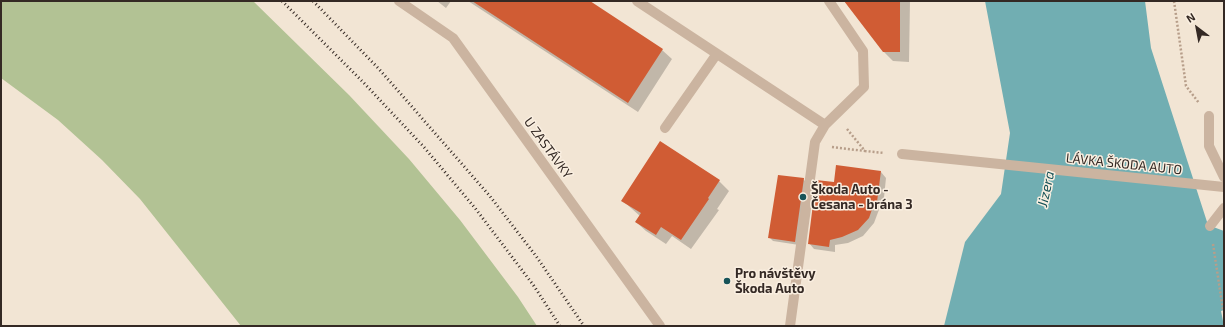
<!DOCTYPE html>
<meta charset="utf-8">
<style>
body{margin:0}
#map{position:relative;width:1225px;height:327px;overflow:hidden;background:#f2e5d4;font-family:"Exo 2",sans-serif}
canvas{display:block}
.frame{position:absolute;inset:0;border:2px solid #342924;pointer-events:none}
.north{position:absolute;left:1177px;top:8px;width:40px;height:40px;-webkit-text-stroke:3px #faefe1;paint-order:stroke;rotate:328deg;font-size:11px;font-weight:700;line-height:16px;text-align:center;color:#342924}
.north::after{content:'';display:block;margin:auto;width:14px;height:18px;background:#342924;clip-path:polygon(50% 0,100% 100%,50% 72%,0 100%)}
</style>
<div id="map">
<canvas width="1225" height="327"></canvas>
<div class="frame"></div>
<div class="north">N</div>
</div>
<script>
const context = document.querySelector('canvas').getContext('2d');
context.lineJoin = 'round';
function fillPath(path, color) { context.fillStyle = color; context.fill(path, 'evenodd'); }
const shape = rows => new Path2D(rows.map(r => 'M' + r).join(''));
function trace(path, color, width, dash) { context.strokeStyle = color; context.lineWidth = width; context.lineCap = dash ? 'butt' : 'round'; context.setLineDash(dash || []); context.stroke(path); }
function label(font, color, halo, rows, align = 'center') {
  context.font = font + ' "Exo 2",sans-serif'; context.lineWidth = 3; context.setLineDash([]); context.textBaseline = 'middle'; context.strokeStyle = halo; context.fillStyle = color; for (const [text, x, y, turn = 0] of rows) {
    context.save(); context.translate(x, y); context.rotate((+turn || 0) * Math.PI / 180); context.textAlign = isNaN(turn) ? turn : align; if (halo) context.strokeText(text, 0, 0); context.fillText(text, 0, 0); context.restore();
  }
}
const green = shape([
 [1,1,253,1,349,95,409,159,460,220,518,297,537,326,241,326,140,199,102,160,58,120,1,78]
]);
const water = shape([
 [985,1,1145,1,1151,48,1208,225,1224,231,1224,310,1221,311,1224,326,944,326,965,242,1001,194,1010,133]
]);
const shadow = shape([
 [437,1,451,1,446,8],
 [468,1,588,1,662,50,672,59,638,112],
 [846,1,910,1,909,62,893,61,883,51],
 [881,172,886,178,883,207,880,207,874,223,863,236,848,243,835,245,835,252,814,249,809,243,835,183],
 [803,179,807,183,799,245,773,241,769,237],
 [719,181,729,191,717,209,719,210,691,249,672,236,666,244,646,231,636,222,640,216,623,201]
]);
const building = shape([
 [472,1,590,1,663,49,628,103],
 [844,1,900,1,900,52,883,52],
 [660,141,720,180,708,198,709,199,681,240,661,227,656,235,635,222,641,213,621,201],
 [836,165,881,171,877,202,875,201,869,218,858,230,842,237,830,240,829,247,808,244,816,180,834,182],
 [778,175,804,178,795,242,768,238]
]);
const path = shape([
 [1174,1,1186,86,1199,103],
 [847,129,865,151,884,153],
 [832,147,865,151],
 [1213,244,1223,310]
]);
const minor = shape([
 [399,1,453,38,660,326],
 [637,1,825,125,815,142,790,326],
 [1209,116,1209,146,1224,177],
 [825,125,864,87,863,51,829,1],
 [665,128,716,55],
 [902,154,1224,187],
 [1210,226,1224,208]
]);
const rail = shape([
 [282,1,363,82,423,146,475,208,534,286,560,326],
 [313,1,379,69,489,195,536,256,584,326]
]);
const markers = [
 [803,197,4,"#175358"],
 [727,281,4,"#175358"]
];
const streetNames = [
 ["U ZASTÁVKY",548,148,54],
 ["LÁVKA ŠKODA AUTO",1124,164,6]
];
const poiNames = [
 ["Škoda Auto -",811,190],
 ["Česana - brána 3",811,205],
 ["Pro návštěvy",735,274],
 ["Škoda Auto",735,289]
];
const waterNames = [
 ["Jizera",1046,189,-78]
];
fillPath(green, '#b2c294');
fillPath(water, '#71aeb2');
fillPath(shadow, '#0003');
fillPath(building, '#d05c34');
trace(path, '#b79e8a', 2.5, [2, 2]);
trace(minor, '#cbb4a0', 10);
trace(rail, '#342924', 3, [1, 3]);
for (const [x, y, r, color] of markers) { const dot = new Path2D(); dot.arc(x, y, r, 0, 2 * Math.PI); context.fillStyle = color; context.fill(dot); trace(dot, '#faefe1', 1.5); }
label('13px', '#342924', '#faefe1', streetNames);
label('bold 13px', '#342924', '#faefe1', poiNames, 'left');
label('italic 14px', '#175358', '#faefe1', waterNames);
</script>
